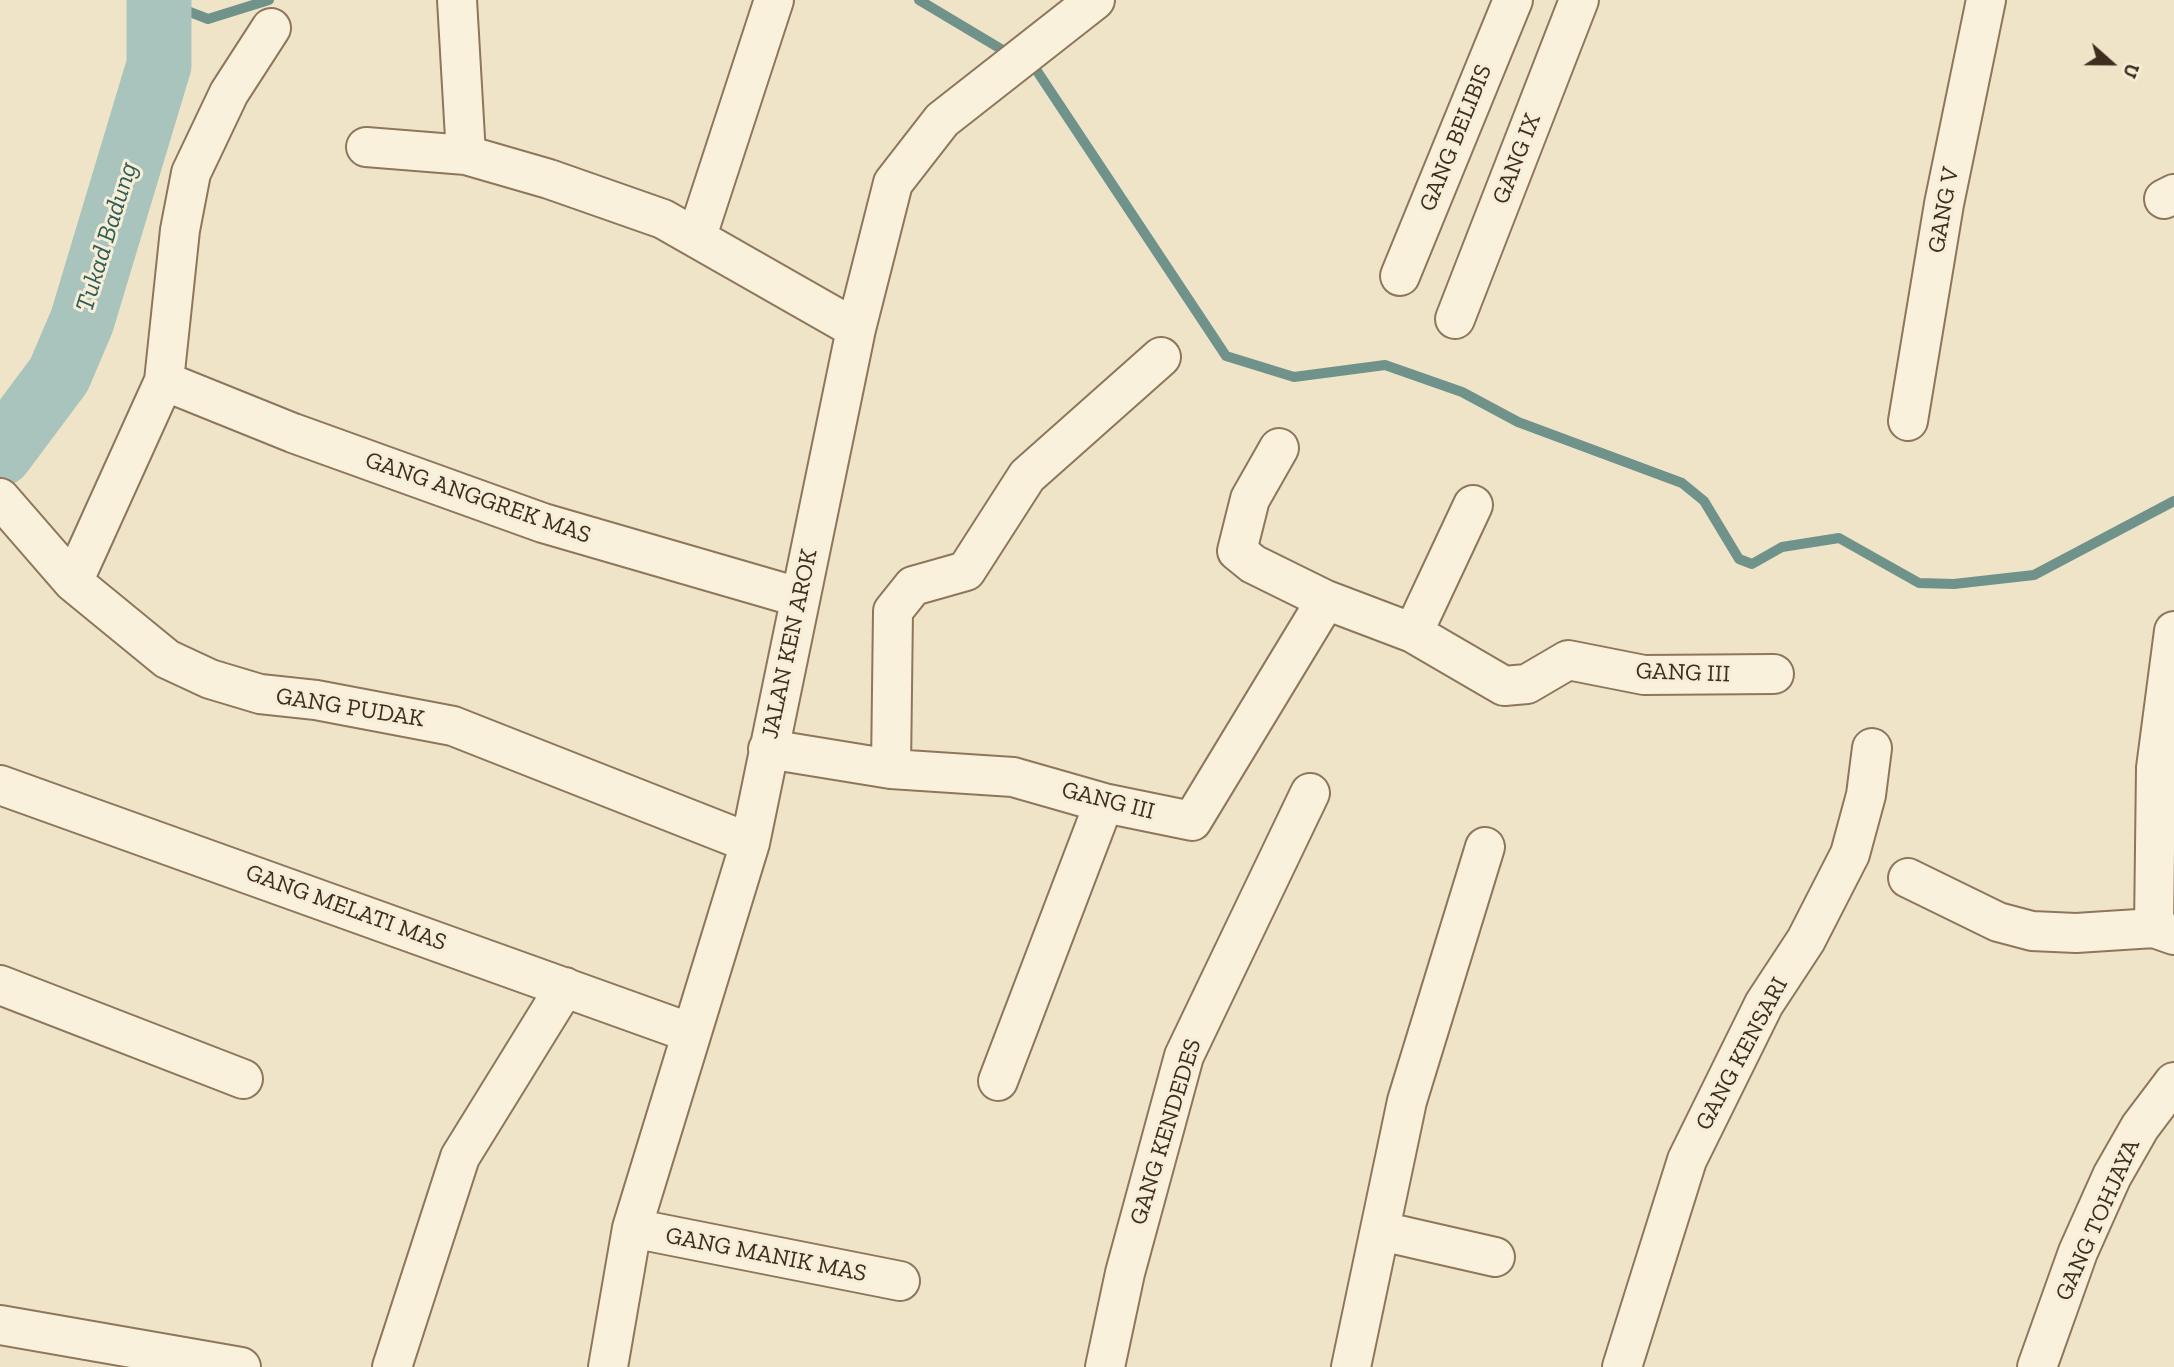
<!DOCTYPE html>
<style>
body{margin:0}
#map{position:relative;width:2174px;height:1367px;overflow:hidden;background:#f0e4c8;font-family:"Zilla Slab",serif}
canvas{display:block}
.north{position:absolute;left:2076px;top:28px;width:70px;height:70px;-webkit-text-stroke:5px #f7eed8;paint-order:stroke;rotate:111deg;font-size:19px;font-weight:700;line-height:28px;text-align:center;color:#3d2e20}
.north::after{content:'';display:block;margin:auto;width:24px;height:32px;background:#3d2e20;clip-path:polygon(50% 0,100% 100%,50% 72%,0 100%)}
</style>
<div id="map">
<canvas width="2174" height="1367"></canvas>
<div class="north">U</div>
</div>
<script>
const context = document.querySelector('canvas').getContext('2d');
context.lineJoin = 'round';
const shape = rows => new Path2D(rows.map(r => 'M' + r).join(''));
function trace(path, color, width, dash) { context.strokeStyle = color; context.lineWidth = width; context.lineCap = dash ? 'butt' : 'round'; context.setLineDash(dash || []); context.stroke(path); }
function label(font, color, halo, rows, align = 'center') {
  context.font = font + ' "Zilla Slab",serif'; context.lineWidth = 6; context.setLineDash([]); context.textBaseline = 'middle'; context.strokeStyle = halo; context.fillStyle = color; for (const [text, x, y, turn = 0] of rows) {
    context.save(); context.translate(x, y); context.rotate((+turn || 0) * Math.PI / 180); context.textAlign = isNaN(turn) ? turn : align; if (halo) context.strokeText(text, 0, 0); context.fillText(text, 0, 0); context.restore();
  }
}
const stream = shape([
 [159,0,208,19,269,0],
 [919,0,1011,55],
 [1024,64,1037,71,1226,356,1294,377,1385,365,1462,392,1518,422,1682,483,1704,501,1739,559,1752,564,1782,547,1839,538,1919,583,1954,584,2034,575,2174,501]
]);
const river = shape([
 [0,454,59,375,82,321,159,65,159,1]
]);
const minor = shape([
 [457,0,466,155],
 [366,147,466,155,549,179,663,219,856,329],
 [2164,199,2174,194],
 [697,236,774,0],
 [1400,276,1513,0],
 [1455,319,1579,0],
 [164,381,293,433,543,523,798,597],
 [1908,421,1944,204,1986,0],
 [1279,448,1250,499,1237,551,1253,564,1326,600],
 [0,498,73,582,167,659,210,679,260,694,316,700,453,726,750,843],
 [73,582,164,381,180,230,191,173,229,93,271,28],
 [1413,633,1473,505],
 [768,749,891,769,1013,777,1104,803,1192,821,1326,600,1413,633,1504,686,1527,684,1568,660,1644,675,1774,674],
 [891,769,893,611,913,586,966,571,1027,476,1161,357],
 [0,785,691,1033],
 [1908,878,1998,922,2032,931,2076,933,2154,928,2174,935],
 [2154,928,2156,768,2174,631],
 [0,985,243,1079],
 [998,1081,1104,803],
 [632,1228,900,1281],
 [1381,1231,1495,1257],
 [0,1325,241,1367],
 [392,1367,460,1157,565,987],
 [608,1367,632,1228,750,843,856,329,893,183,942,120,1095,0],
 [1105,1367,1125,1273,1184,1056,1310,793],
 [1351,1367,1407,1101,1485,847],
 [1622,1367,1687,1160,1764,1004,1806,940,1850,854,1866,795,1872,748],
 [2037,1367,2078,1252,2112,1176,2140,1127,2174,1082]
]);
const streetNames = [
 ["GANG BELIBIS",1456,138,-68],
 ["GANG IX",1517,159,-69],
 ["GANG V",1944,210,-80],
 ["GANG ANGGREK MAS",478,498,19],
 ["JALAN KEN AROK",790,644,-78],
 ["GANG III",1683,673,2],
 ["GANG PUDAK",350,708,9],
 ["GANG III",1108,801,14],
 ["GANG MELATI MAS",346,908,20],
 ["GANG KENSARI",1742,1054,-62],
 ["GANG KENDEDES",1166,1132,-73],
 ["GANG TOHJAYA",2098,1220,-66],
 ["GANG MANIK MAS",766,1255,11]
];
const waterNames = [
 ["Tukad Badung",107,237,-73]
];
trace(stream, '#6f938a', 10);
trace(river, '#a9c4bc', 65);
trace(minor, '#8d765c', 42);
trace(minor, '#faf1dc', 38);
label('24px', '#3d2e20', '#f7eed8', streetNames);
label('italic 26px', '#2f5d5a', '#f7eed8', waterNames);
</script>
